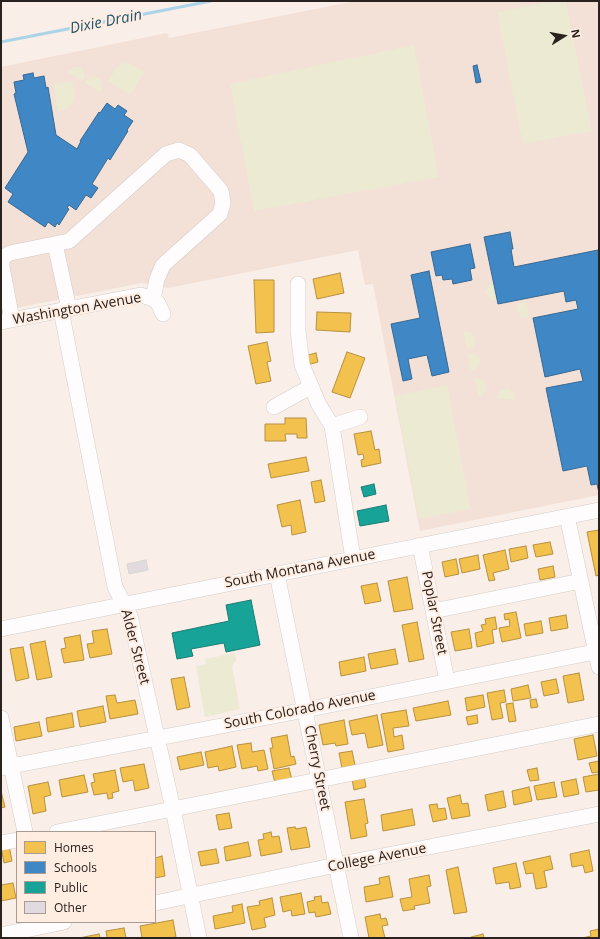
<!DOCTYPE html>
<style>
body{margin:0}
#map{position:relative;width:600px;height:939px;overflow:hidden;background:#f9eee8;font-family:"Open Sans",sans-serif}
canvas{display:block}
.frame{position:absolute;inset:0;border:2px solid #29221f;pointer-events:none}
.legend{position:absolute;left:16px;top:831px;width:140px;height:92px;box-sizing:border-box;background:#ffede2;border:1px solid #a99c94;margin:0;padding:5px 7px;list-style:none;font-size:12px;color:#29221f}
.legend li{display:flex;align-items:center;gap:8px;height:20px}
.legend b{width:20px;border:1px solid #a99c94}
.north{position:absolute;left:544px;top:16px;width:40px;height:40px;-webkit-text-stroke:3px #ffede2;paint-order:stroke;rotate:79deg;font-size:11px;font-weight:700;line-height:16px;text-align:center;color:#29221f}
.north::after{content:'';display:block;margin:auto;width:14px;height:18px;background:#29221f;clip-path:polygon(50% 0,100% 100%,50% 72%,0 100%)}
</style>
<div id="map">
<canvas width="600" height="939"></canvas>
<div class="frame"></div>
<ul class="legend">
<li><b style="height:11px;background:#f2c14e"></b>Homes</li>
<li><b style="height:11px;background:#3f88c5"></b>Schools</li>
<li><b style="height:11px;background:#17a398"></b>Public</li>
<li><b style="height:11px;background:#e1dbdf"></b>Other</li>
</ul>
<div class="north">N</div>
</div>
<script>
const context = document.querySelector('canvas').getContext('2d');
context.lineJoin = 'round';
function fillPath(path, color) { context.fillStyle = color; context.fill(path, 'evenodd'); }
const shape = rows => new Path2D(rows.map(r => 'M' + r).join(''));
function trace(path, color, width, dash) { context.strokeStyle = color; context.lineWidth = width; context.lineCap = dash ? 'butt' : 'round'; context.setLineDash(dash || []); context.stroke(path); }
function label(font, color, halo, rows, align = 'center') {
  context.font = font + ' "Open Sans",sans-serif'; context.lineWidth = 4; context.setLineDash([]); context.textBaseline = 'middle'; context.strokeStyle = halo; context.fillStyle = color; for (const [text, x, y, turn = 0] of rows) {
    context.save(); context.translate(x, y); context.rotate((+turn || 0) * Math.PI / 180); context.textAlign = isNaN(turn) ? turn : align; if (halo) context.strokeText(text, 0, 0); context.fillText(text, 0, 0); context.restore();
  }
}
const built = shape([
 [356,1,599,1,599,495,420,531,373,284,365,285,358,250,168,288,142,283,1,311,1,67,167,33,169,38]
]);
const green = shape([
 [556,1,566,1,592,131,523,144,497,12],
 [414,45,439,177,254,211,230,84],
 [123,63,130,63,145,72,130,95,108,81,117,67],
 [73,67,79,67,83,70,85,76,82,81,67,72],
 [90,77,98,78,101,81,102,89,100,92,84,83],
 [72,81,75,95,74,102,67,109,58,111,53,85],
 [494,282,497,300,493,300,490,299,485,293,487,286],
 [526,300,529,317,525,318,520,316,517,309,519,303],
 [467,331,472,333,476,341,474,346,467,349,463,332],
 [468,353,475,354,480,358,480,364,475,370,471,371],
 [475,378,482,379,486,383,487,389,482,395,478,396],
 [447,385,471,509,419,519,395,396],
 [507,388,514,392,515,400,497,398,500,391],
 [235,653,236,660,232,666,240,709,205,717,196,666,206,664,205,659]
]);
const homes = shape([
 [340,273,344,293,317,299,313,279,340,273],
 [254,280,274,280,274,332,256,333,254,280],
 [317,312,351,313,350,332,316,330,317,312],
 [267,342,271,361,267,362,271,381,256,384,248,346,267,342],
 [347,352,365,358,350,398,332,392,347,352],
 [316,353,318,362,307,365,304,356,316,353],
 [285,418,306,418,307,438,297,438,297,434,285,434,286,441,265,441,265,424,285,424,285,418],
 [371,431,375,450,379,449,381,463,362,467,361,460,364,459,363,454,358,455,354,434,371,431],
 [306,457,309,471,271,478,268,464,306,457],
 [321,480,325,501,315,503,311,482,321,480],
 [300,500,306,532,292,535,291,525,282,527,277,505,300,500],
 [599,530,599,575,596,576,587,532,599,530],
 [550,542,553,554,536,557,533,545,550,542],
 [526,546,528,558,511,562,509,549,526,546],
 [505,550,509,569,493,573,495,580,489,581,483,555,505,550],
 [478,555,480,569,462,573,459,559,478,555],
 [456,559,459,574,445,577,442,562,456,559],
 [553,566,555,577,540,580,538,569,553,566],
 [407,577,413,609,394,612,388,581,407,577],
 [377,583,381,601,365,604,361,586,377,583],
 [516,612,521,638,502,642,499,628,510,626,509,619,505,620,504,614,516,612],
 [566,615,568,628,551,631,549,618,566,615],
 [495,617,497,629,492,630,494,643,477,647,475,633,483,631,481,625,486,624,485,619,495,617],
 [541,621,543,633,526,636,524,624,541,621],
 [417,622,424,659,409,662,402,625,417,622],
 [107,629,112,654,90,658,87,644,94,643,92,631,107,629],
 [469,629,472,648,455,651,451,632,469,629],
 [80,635,84,660,64,663,61,649,66,648,64,638,80,635],
 [45,641,52,677,37,680,30,644,45,641],
 [23,647,29,678,16,681,10,649,23,647],
 [395,649,398,664,371,669,368,654,395,649],
 [364,657,366,671,341,676,339,662,364,657],
 [579,673,584,700,568,703,563,676,579,673],
 [184,677,190,707,177,710,171,679,184,677],
 [556,679,559,693,544,696,541,682,556,679],
 [528,685,531,698,513,701,511,689,528,685],
 [504,690,506,702,500,703,503,718,492,720,487,693,504,690],
 [115,695,117,703,135,700,138,714,110,719,106,696,115,695],
 [483,695,485,707,467,711,465,698,483,695],
 [536,699,538,707,531,708,530,700,536,699],
 [448,701,451,715,416,721,413,708,448,701],
 [513,703,516,721,509,722,506,704,513,703],
 [103,706,106,722,80,727,77,711,103,706],
 [406,710,409,726,393,728,394,737,402,735,404,749,388,752,381,714,406,710],
 [72,713,74,727,48,732,46,718,72,713],
 [377,715,383,745,368,748,365,733,352,735,349,721,377,715],
 [477,715,478,723,468,725,466,717,477,715],
 [344,720,348,744,336,746,335,743,323,745,319,725,344,720],
 [39,722,42,736,16,741,14,727,39,722],
 [287,735,291,757,294,756,296,764,274,769,270,748,273,748,271,738,287,735],
 [593,735,597,756,578,760,574,739,593,735],
 [251,743,252,752,264,750,268,769,258,771,257,766,242,769,237,745,251,743],
 [232,746,236,767,219,771,218,766,208,768,205,752,232,746],
 [352,751,355,765,342,768,339,753,352,751],
 [201,752,204,765,180,770,177,757,201,752],
 [599,761,599,772,592,773,589,763,599,761],
 [144,764,149,788,135,791,133,780,123,782,120,768,144,764],
 [289,768,292,780,275,783,272,771,289,768],
 [537,768,539,780,530,781,527,770,537,768],
 [115,770,119,791,112,793,113,798,108,799,107,793,94,795,91,783,95,782,93,774,115,770],
 [599,774,599,790,586,792,583,777,599,774],
 [84,775,88,792,62,797,59,780,84,775],
 [364,776,366,787,354,790,352,779,364,776],
 [576,779,579,794,564,797,561,782,576,779],
 [48,782,51,795,44,797,46,811,33,814,28,786,48,782],
 [554,782,557,797,537,800,534,786,554,782],
 [529,787,532,801,514,805,512,791,529,787],
 [1,791,5,807,1,808,1,791],
 [503,791,506,807,488,811,485,795,503,791],
 [460,795,462,804,468,803,470,816,452,819,447,798,460,795],
 [364,799,368,823,365,824,367,836,351,839,345,802,364,799],
 [437,804,438,809,445,808,447,819,433,822,429,805,437,804],
 [412,809,415,825,383,831,381,815,412,809],
 [229,813,232,828,219,830,216,815,229,813],
 [295,827,296,829,306,827,310,847,291,850,287,828,295,827],
 [271,832,272,837,279,836,282,852,261,856,258,840,264,839,263,834,271,832],
 [248,842,251,856,226,861,224,847,248,842],
 [9,845,12,861,4,863,1,847,9,845],
 [216,849,219,863,201,866,198,852,216,849],
 [589,850,593,871,585,873,583,865,572,867,570,854,589,850],
 [162,856,165,876,155,878,155,858,162,856],
 [550,856,553,869,544,871,547,887,536,889,533,873,526,874,523,862,550,856],
 [516,863,521,887,510,889,509,882,496,884,493,868,516,863],
 [458,867,467,912,454,914,446,870,458,867],
 [429,875,431,886,427,887,430,903,414,906,415,909,403,911,400,899,412,897,409,879,429,875],
 [389,876,393,897,366,902,364,887,380,884,379,878,389,876],
 [13,883,16,898,1,901,1,885,13,883],
 [301,893,305,914,292,916,291,910,283,912,280,897,301,893],
 [321,896,322,903,328,902,331,914,316,917,315,912,309,913,307,902,315,900,314,897,321,896],
 [272,898,275,915,264,918,266,927,252,930,247,907,260,905,259,901,272,898],
 [242,904,245,923,215,929,213,916,233,912,232,906,242,904],
 [380,914,381,919,386,918,388,925,382,926,385,938,369,938,365,917,380,914],
 [173,920,176,937,168,938,142,938,140,926,173,920],
 [124,928,126,938,107,938,106,931,124,928],
 [599,929,599,938,582,938,591,936,590,931,599,929],
 [99,934,100,938,79,938,99,934],
 [483,934,484,938,471,938,471,937,483,934]
]);
const schools = shape([
 [477,65,481,82,476,83,473,66,477,65],
 [33,73,34,78,44,76,46,88,48,87,56,135,77,149,81,141,80,141,99,112,100,113,107,103,115,109,118,105,127,111,124,115,133,121,127,130,128,131,110,160,108,158,92,184,98,188,91,198,86,195,76,210,69,205,67,208,69,209,59,225,57,223,55,227,48,222,45,227,8,202,13,194,5,188,28,152,14,94,16,93,14,82,24,80,23,75,33,73],
 [510,232,513,249,511,249,514,267,598,250,599,256,599,493,597,484,591,485,587,466,563,471,546,388,583,381,580,369,545,377,533,318,578,309,576,300,566,302,564,291,498,304,484,237,510,232],
 [470,244,475,268,470,269,472,280,453,284,452,279,443,280,442,275,436,276,431,252,470,244],
 [429,271,449,372,432,376,427,355,408,359,412,379,403,381,391,324,420,318,411,275,429,271]
]);
const public = shape([
 [374,484,376,494,364,497,361,487,374,484],
 [386,505,389,521,360,526,357,511,386,505],
 [251,600,260,645,226,652,224,643,191,649,193,656,177,659,172,633,229,621,226,605,251,600]
]);
const stream = shape([
 [1,42,211,1]
]);
const building = shape([
 [146,560,148,570,129,574,127,564,146,560]
]);
const minor = shape([
 [55,244,69,309],
 [298,284,298,331,302,365,319,405,332,426,353,559],
 [61,310,115,587,130,616,173,809,199,938],
 [12,320,2,267,2,258,10,253,69,241,166,154,179,150,190,155,221,191,223,203,220,214,163,265,157,279,153,299],
 [1,322,141,295,153,299,158,303,163,314],
 [274,407,310,387],
 [332,426,360,417],
 [567,516,599,667],
 [420,545,447,681],
 [277,574,351,938],
 [433,611,581,581],
 [1,629,599,510],
 [1,718,25,832],
 [1,768,305,710,599,651],
 [57,832,599,724],
 [1,843,17,840],
 [155,903,336,865,599,814],
 [1,935,64,922]
]);
const streetNames = [
 ["Washington Avenue",77,309,-10],
 ["South Montana Avenue",300,569,-11],
 ["Poplar Street",434,613,79],
 ["Alder Street",135,647,75],
 ["South Colorado Avenue",300,710,-11],
 ["Cherry Street",317,768,79],
 ["College Avenue",377,858,-11]
];
const waterNames = [
 ["Dixie Drain",106,22,-11]
];
fillPath(built, '#f3e0d6');
fillPath(green, '#ecead2');
fillPath(homes, '#f2c14e');
trace(homes, '#b69140', 1);
fillPath(schools, '#3f88c5');
trace(schools, '#386993', 1);
fillPath(public, '#17a398');
trace(public, '#1c7c74', 1);
trace(stream, '#abd4e8', 3);
fillPath(building, '#e1dbdf');
trace(building, '#d9d4d4', 1);
trace(minor, '#d4cdc8', 16);
trace(minor, '#fefcfc', 15);
label('14px', '#29221f', '#ffede2', streetNames);
label('italic 15px', '#21556a', '#ffede2', waterNames);
</script>
